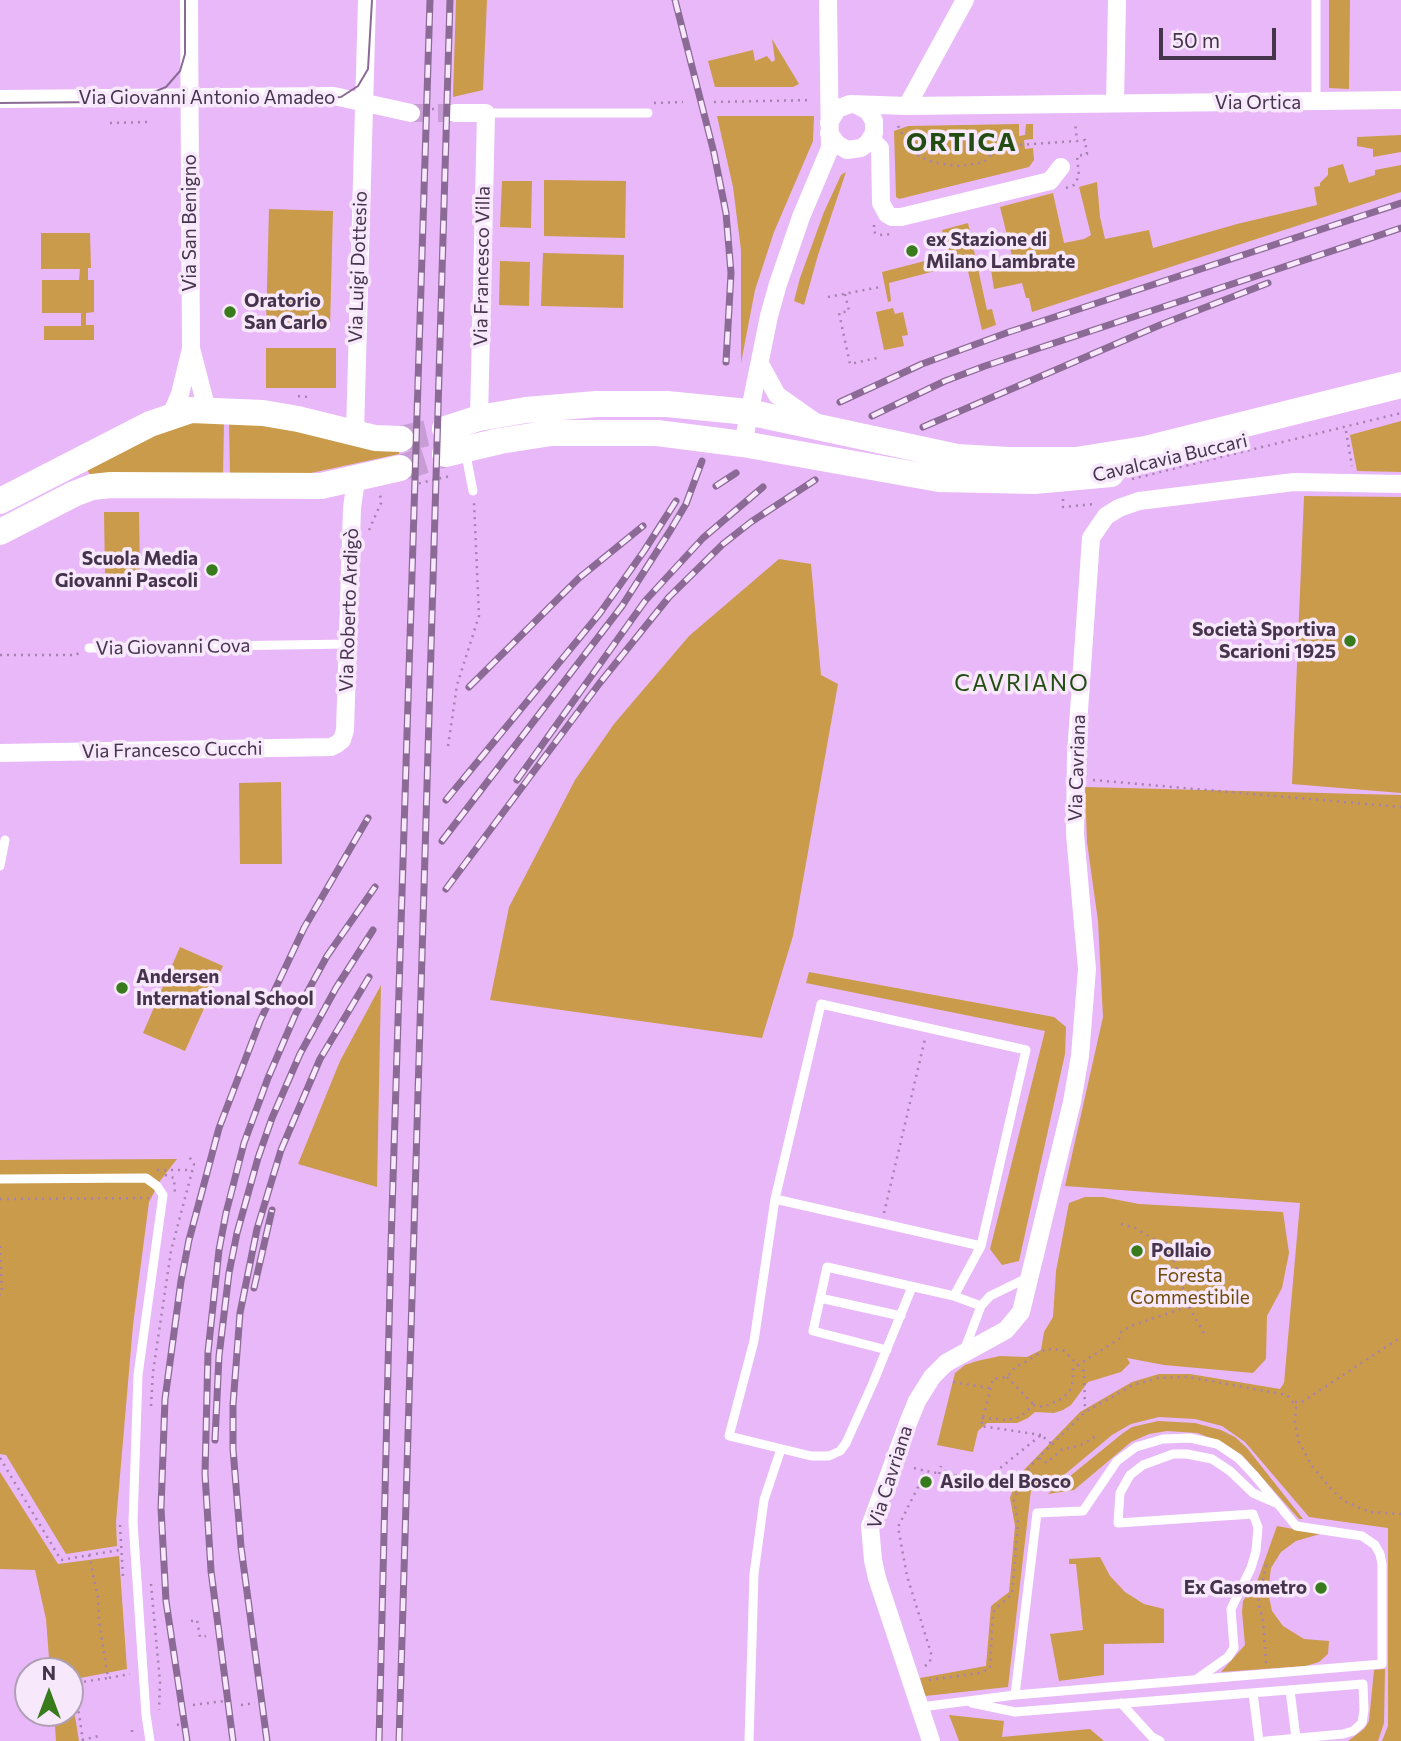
<!DOCTYPE html>
<meta charset="utf-8">
<style>
body{margin:0}
#map{position:relative;width:1401px;height:1741px;overflow:hidden;background:#e9b8f8;font-family:Commissioner,sans-serif}
canvas{display:block}
.north{position:absolute;left:14px;top:1657px;width:70px;height:70px;box-sizing:border-box;background:#f7e8fb;border:2px solid #b0a0b5;border-radius:50%;rotate:0deg;font-size:19px;font-weight:700;line-height:28px;text-align:center;color:#46334c}
.north::after{content:'';display:block;margin:auto;width:24px;height:32px;background:#377b1c;clip-path:polygon(50% 0,100% 100%,50% 72%,0 100%)}
.scale{position:absolute;left:1159px;top:28px;width:117px;height:32px;box-sizing:border-box;border:4px solid #46334c;border-top:0;padding-left:9px;font-size:21px;line-height:24px;white-space:nowrap;color:#46334c;-webkit-text-stroke:5px #f7e8fb;paint-order:stroke}
</style>
<div id="map">
<canvas width="1401" height="1741"></canvas>
<div class="north">N</div>
<div class="scale">50 m</div>
</div>
<script>
const context = document.querySelector('canvas').getContext('2d');
context.lineJoin = 'round';
function fillPath(path, color) { context.fillStyle = color; context.fill(path, 'evenodd'); }
const shape = rows => new Path2D(rows.map(r => 'M' + r).join(''));
function trace(path, color, width, dash) { context.strokeStyle = color; context.lineWidth = width; context.lineCap = dash ? 'butt' : 'round'; context.setLineDash(dash || []); context.stroke(path); }
function label(font, color, halo, rows, align = 'center') {
  context.font = font + ' Commissioner,sans-serif'; context.lineWidth = 7; context.setLineDash([]); context.textBaseline = 'middle'; context.strokeStyle = halo; context.fillStyle = color; for (const [text, x, y, turn = 0] of rows) {
    context.save(); context.translate(x, y); context.rotate((+turn || 0) * Math.PI / 180); context.textAlign = isNaN(turn) ? turn : align; if (halo) context.strokeText(text, 0, 0); context.fillText(text, 0, 0); context.restore();
  }
}
const green = shape([
 [456,0,487,0,483,90,453,97],
 [1329,0,1350,0,1349,89,1329,88],
 [772,39,799,84,793,87,715,87,708,61,753,50,755,61,767,56,772,62,775,60],
 [717,116,814,116,813,141,774,232,755,290,741,363,741,250,733,187],
 [1019,124,1019,136,1025,135,1026,124,1033,124,1033,139,1024,140,1025,149,1033,148,1034,160,1029,167,899,199,896,197,894,131,908,126],
 [1401,135,1401,152,1373,157,1373,149,1357,146,1357,137],
 [1343,164,1349,183,1375,175,1375,170,1401,165,1401,192,1032,312,1029,298,1026,298,1022,283,994,289,991,270,1014,264,1000,207,1053,193,1064,243,1084,239,1091,235,1079,187,1097,182,1100,217,1105,239,1149,230,1153,248,1237,224,1317,205,1314,187,1320,186,1320,183,1328,175,1328,168],
 [846,172,818,255,804,305,794,301,800,278,824,212,841,175],
 [544,180,626,181,625,238,544,236],
 [502,181,532,181,531,228,500,227],
 [269,209,333,211,330,327,266,326],
 [968,223,987,310,992,309,996,325,982,330,966,263,889,283,891,301,888,302,882,272,948,255,942,230],
 [41,233,90,233,91,268,88,268,88,280,94,280,94,312,86,313,86,325,94,325,94,340,44,340,44,326,81,326,81,313,42,313,42,280,79,280,80,269,41,269],
 [543,253,624,255,623,308,541,306],
 [500,261,530,262,529,306,499,305],
 [893,308,895,314,903,312,908,335,902,336,904,346,884,350,876,312],
 [266,348,336,348,336,388,266,388],
 [192,420,224,422,223,475,91,477,85,465],
 [1401,421,1401,472,1357,471,1350,435],
 [229,423,249,423,399,445,399,454,311,473,230,473],
 [1304,496,1401,497,1401,793,1292,784],
 [104,512,139,512,140,575,105,576],
 [779,559,811,564,821,675,838,684,793,936,762,1038,490,1000,509,907,575,780,614,724,689,636],
 [281,782,282,864,240,864,239,783],
 [1085,787,1401,795,1401,1741,1382,1741,1388,1726,1388,1528,1309,1517,1245,1442,1222,1426,1195,1419,1159,1417,1131,1424,1112,1435,1046,1490,1031,1490,1008,1687,925,1696,920,1678,986,1666,991,1606,1009,1592,1015,1526,1010,1498,1012,1492,1020,1474,1080,1412,1132,1382,1159,1374,1190,1374,1280,1389,1284,1383,1300,1203,1065,1186,1103,1017,1098,921,1087,842],
 [180,947,223,966,185,1051,143,1033],
 [809,972,1054,1017,1066,1027,1065,1054,1019,1261,1002,1265,990,1249,1045,1031,806,983],
 [381,985,377,1187,298,1164,340,1061],
 [177,1159,160,1181,149,1202,133,1325,116,1522,117,1546,66,1554,6,1455,0,1454,0,1160],
 [1085,1197,1103,1197,1139,1204,1283,1212,1289,1253,1282,1288,1267,1316,1266,1359,1253,1373,1164,1365,1127,1358,1130,1363,1121,1372,1088,1382,1071,1405,1063,1410,1054,1413,1035,1412,1028,1418,1017,1423,987,1423,978,1431,973,1452,937,1445,955,1373,965,1365,977,1361,1000,1356,1027,1357,1041,1350,1044,1332,1053,1317,1056,1271,1069,1203],
 [1158,1421,1195,1423,1221,1430,1235,1437,1247,1448,1303,1519,1299,1519,1242,1455,1219,1441,1197,1433,1167,1431,1149,1434,1131,1442,1074,1490,1048,1494,1123,1433,1132,1427],
 [0,1472,58,1564,119,1556,127,1669,75,1679,75,1686,70,1687,70,1671,50,1671,46,1619,35,1570,0,1569],
 [1277,1526,1320,1534,1296,1541,1281,1552,1271,1568,1268,1592,1272,1611,1283,1626,1304,1639,1329,1641,1328,1654,1319,1662,1306,1666,1221,1672,1245,1645,1242,1612,1243,1601,1258,1579],
 [1100,1557,1110,1576,1125,1592,1144,1604,1164,1609,1164,1643,1104,1644,1104,1675,1059,1681,1050,1634,1083,1630,1076,1564,1069,1564,1069,1559],
 [1385,1669,1384,1723,1378,1741,1348,1741,1364,1729,1369,1721,1374,1670],
 [74,1710,79,1741,56,1741,54,1713,70,1713],
 [949,1715,1004,1721,1002,1737,1090,1729,1104,1741,959,1741]
]);
const streetTunnel = shape([
 [411,113,454,113]
]);
const secondaryTunnel = shape([
 [401,439,445,429],
 [400,468,445,454]
]);
const path = shape([
 [714,102,812,100],
 [654,103,683,102],
 [425,109,439,109],
 [110,123,148,122],
 [898,126,911,149,919,156,932,162,957,166,983,163,998,147,1006,146,1076,141],
 [1066,188,1074,185,1079,176,1077,156,1087,154,1085,140,1077,141,1075,122],
 [874,225,874,232,879,235,894,234],
 [845,294,849,311,839,313,850,364,877,358],
 [828,297,880,287],
 [298,396,309,397],
 [1346,431,1352,466],
 [1132,479,1401,413],
 [412,485,450,476],
 [1063,499,1063,507,1094,504],
 [369,530,381,503,380,493],
 [0,655,76,655,80,652],
 [448,746,457,685,479,616,474,502],
 [1093,780,1401,807],
 [157,1170,192,1170],
 [165,1175,174,1178,175,1193],
 [0,1199,152,1198],
 [884,1213,925,1039],
 [1121,1224,1135,1228,1158,1242,1168,1243,1189,1307,1205,1335],
 [0,1246,2,1293,0,1295],
 [1007,1377,1034,1405],
 [953,1382,989,1388],
 [1295,1402,1302,1402,1401,1337],
 [151,1406,153,1372,171,1251,194,1164,188,1155],
 [982,1418,1007,1420,1020,1417,1034,1405,1044,1407,1063,1398,1070,1390,1073,1381,1073,1368,1119,1339,1120,1333,1131,1326,1198,1303,1239,1300],
 [1041,1435,981,1426,993,1379,1007,1377,1016,1366,1022,1364,1046,1349,1063,1350,1084,1371,1085,1412],
 [0,1458,61,1560,89,1555,98,1598,99,1622,108,1678,130,1674],
 [1039,1458,1047,1463,1061,1450,1081,1445,1096,1436],
 [914,1468,926,1471],
 [946,1470,945,1473,956,1475,955,1476],
 [939,1474,941,1466],
 [120,1525,123,1577],
 [89,1555,120,1550],
 [151,1584,160,1682,159,1710],
 [191,1621,197,1620,200,1637,206,1636],
 [1266,1663,1263,1620,1258,1602,1267,1561],
 [925,1666,930,1662,931,1653,907,1576,898,1527,926,1471,992,1483,994,1473,1041,1435,1053,1445],
 [929,1680,980,1673,990,1668,993,1613,995,1609,1012,1594,1018,1523,1014,1501,1021,1480,1031,1465,1085,1412,1133,1385,1158,1378,1189,1377,1287,1395,1296,1406,1295,1423,1299,1442,1312,1466,1332,1490,1344,1501,1370,1512,1401,1514],
 [193,1705,224,1701],
 [241,1705,255,1703],
 [177,1725,181,1724],
 [132,1730,132,1733],
 [82,1740,99,1736],
 [83,1741,76,1694,82,1682,108,1678]
]);
const lane = shape([
 [1316,0,1316,102],
 [486,113,648,113],
 [465,450,473,491],
 [89,648,348,644],
 [0,866,5,840],
 [0,1179,146,1178,157,1186,163,1195,138,1375,133,1522,146,1715,150,1741],
 [775,1199,981,1246],
 [912,1287,873,1383,846,1443,840,1451,829,1456,811,1456,729,1436,754,1341,775,1199,821,1004,1026,1050,981,1246,954,1296],
 [820,1298,901,1316],
 [887,1350,813,1331,827,1267,954,1296,981,1306],
 [964,1351,981,1306,990,1296,1029,1277],
 [1197,1679,1228,1657,1234,1648,1231,1609,1251,1568,1256,1551,1258,1527,1253,1514,1118,1523,1120,1493,1130,1475,1143,1465,1173,1454,1187,1454,1212,1459,1230,1471,1253,1493,1276,1503],
 [1290,1690,1296,1738],
 [1253,1693,1259,1741],
 [972,1703,1015,1712,1363,1684,1364,1710,1362,1723,1353,1731,1343,1734,1266,1741],
 [1121,1703,1152,1737,1160,1741],
 [921,1707,1015,1695,1037,1513,1083,1511,1117,1461,1136,1447,1163,1439,1190,1438,1217,1444,1238,1458,1255,1476,1296,1526,1362,1536,1375,1545,1380,1554,1382,1564,1382,1664,1015,1695],
 [749,1741,754,1574,764,1500,781,1449]
]);
const street = shape([
 [0,99,334,96,411,113],
 [1115,103,1117,0],
 [907,106,965,0],
 [454,113,486,113,479,418],
 [829,123,837,109,850,104,907,106,1401,100],
 [829,133,837,144,847,150,861,148,868,143,874,133,874,121,868,111,857,105],
 [871,139,880,148,881,203,887,214,892,217,901,217,1050,181,1061,167],
 [192,352,207,410],
 [760,364,777,395,814,421],
 [171,415,180,394,191,349,189,0],
 [355,432,367,0],
 [743,444,769,316,778,284,801,217,830,148,828,0],
 [0,753,331,747,337,744,342,740,345,730,352,508,356,480],
 [931,1741,877,1578,873,1560,870,1526,908,1423,917,1401,932,1377,946,1363,1006,1330,1021,1312,1072,1102,1080,1056,1087,969,1075,834,1076,754,1091,538,1106,516,1119,508,1139,501,1294,482,1401,484]
]);
const secondary = shape([
 [445,429,479,418,526,410,596,404,667,404,748,412,957,457,1008,460,1076,460,1145,449,1401,385],
 [445,454,500,441,551,433,657,433,743,444,939,479,1034,481,1111,474],
 [0,501,150,424,191,410,263,413,298,419,375,438,401,439],
 [0,532,74,494,92,487,111,485,321,486,400,468]
]);
const tram = shape([
 [138,94,154,92,166,87,180,71,185,54,185,0],
 [0,103,312,100,341,97,358,86,368,69,372,0]
]);
const rail = shape([
 [675,0,714,153,726,213,731,273,726,362],
 [840,402,922,364,1009,332,1401,203],
 [872,416,945,381,985,366,1401,228],
 [923,427,1160,325,1268,283],
 [716,486,736,473],
 [469,687,579,578,643,526],
 [517,780,645,601,703,538,763,487],
 [446,800,600,613,644,551,676,501],
 [442,841,622,606,670,531,686,504,702,461],
 [446,889,599,684,669,597,723,544,751,522,815,480],
 [254,1288,272,1210],
 [215,1440,219,1356,229,1273,237,1233,258,1158,272,1118,300,1054,336,988,373,930],
 [187,1741,166,1601,161,1508,165,1399,181,1281,189,1240,219,1128,260,1021,304,928,368,818],
 [233,1741,211,1571,205,1474,208,1352,219,1250,226,1213,244,1143,268,1078,296,1013,327,956,375,887],
 [267,1741,241,1547,233,1449,233,1405,240,1313,257,1229,281,1150,320,1059,369,977],
 [379,1741,391,1244,430,0],
 [399,1741,450,0]
]);
const markers = [
 [912,251,7,"#377b1c"],
 [230,312,7,"#377b1c"],
 [212,570,7,"#377b1c"],
 [1350,641,7,"#377b1c"],
 [122,988,7,"#377b1c"],
 [1137,1251,7,"#377b1c"],
 [926,1482,7,"#377b1c"],
 [1321,1588,7,"#377b1c"]
];
const streetNames = [
 ["Via Giovanni Antonio Amadeo",207,98],
 ["Via Ortica",1258,103],
 ["Via San Benigno",190,223,-90],
 ["Via Francesco Villa",482,266,-89],
 ["Via Luigi Dottesio",358,267,-88],
 ["Cavalcavia Buccari",1170,458,-13],
 ["Via Roberto Ardigò",349,610,-88],
 ["Via Giovanni Cova",173,647,-1],
 ["Via Francesco Cucchi",172,750,-1],
 ["Via Cavriana",1077,768,-88],
 ["Via Cavriana",890,1477,-72]
];
const poiNames = [
 ["ex Stazione di",926,240],
 ["Milano Lambrate",926,262],
 ["Oratorio",244,301],
 ["San Carlo",244,323],
 ["Scuola Media",198,559,"right"],
 ["Giovanni Pascoli",198,581,"right"],
 ["Società Sportiva",1336,630,"right"],
 ["Scarioni 1925",1336,652,"right"],
 ["Andersen",136,977],
 ["International School",136,999],
 ["Pollaio",1151,1251],
 ["Asilo del Bosco",940,1482],
 ["Ex Gasometro",1307,1588,"right"]
];
const parkNames = [
 ["Foresta",1190,1276],
 ["Commestibile",1190,1298]
];
const quarterNames = [
 ["CAVRIANO",1022,683]
];
const districtNames = [
 ["ORTICA",962,142]
];
fillPath(green, '#ca9b4b');
trace(streetTunnel, '#c89dd6', 18, [18, 9]);
trace(secondaryTunnel, '#c89dd6', 26, [26, 13]);
trace(path, '#a681b1', 2.5, [2, 5]);
trace(lane, '#fff', 9);
trace(street, '#fff', 18);
trace(secondary, '#fff', 26);
trace(tram, '#8b6b95', 2);
trace(rail, '#8b6b95', 7);
trace(rail, '#f7e8fb', 4.5, [13]);
for (const [x, y, r, color] of markers) { const dot = new Path2D(); dot.arc(x, y, r, 0, 2 * Math.PI); context.fillStyle = color; context.fill(dot); trace(dot, '#f7e8fb', 2.5); }
label('19px', '#46334c', '#f7e8fb', streetNames);
label('bold 19px', '#46334c', '#f7e8fb', poiNames, 'left');
label('19px', '#6d4b06', '#f7e8fb', parkNames);
context.letterSpacing = '2px';
label('23px', '#224c11', '#f7e8fb', quarterNames);
context.letterSpacing = '0px';
context.letterSpacing = '2px';
label('bold 26px', '#224c11', '#f7e8fb', districtNames);
context.letterSpacing = '0px';
</script>
